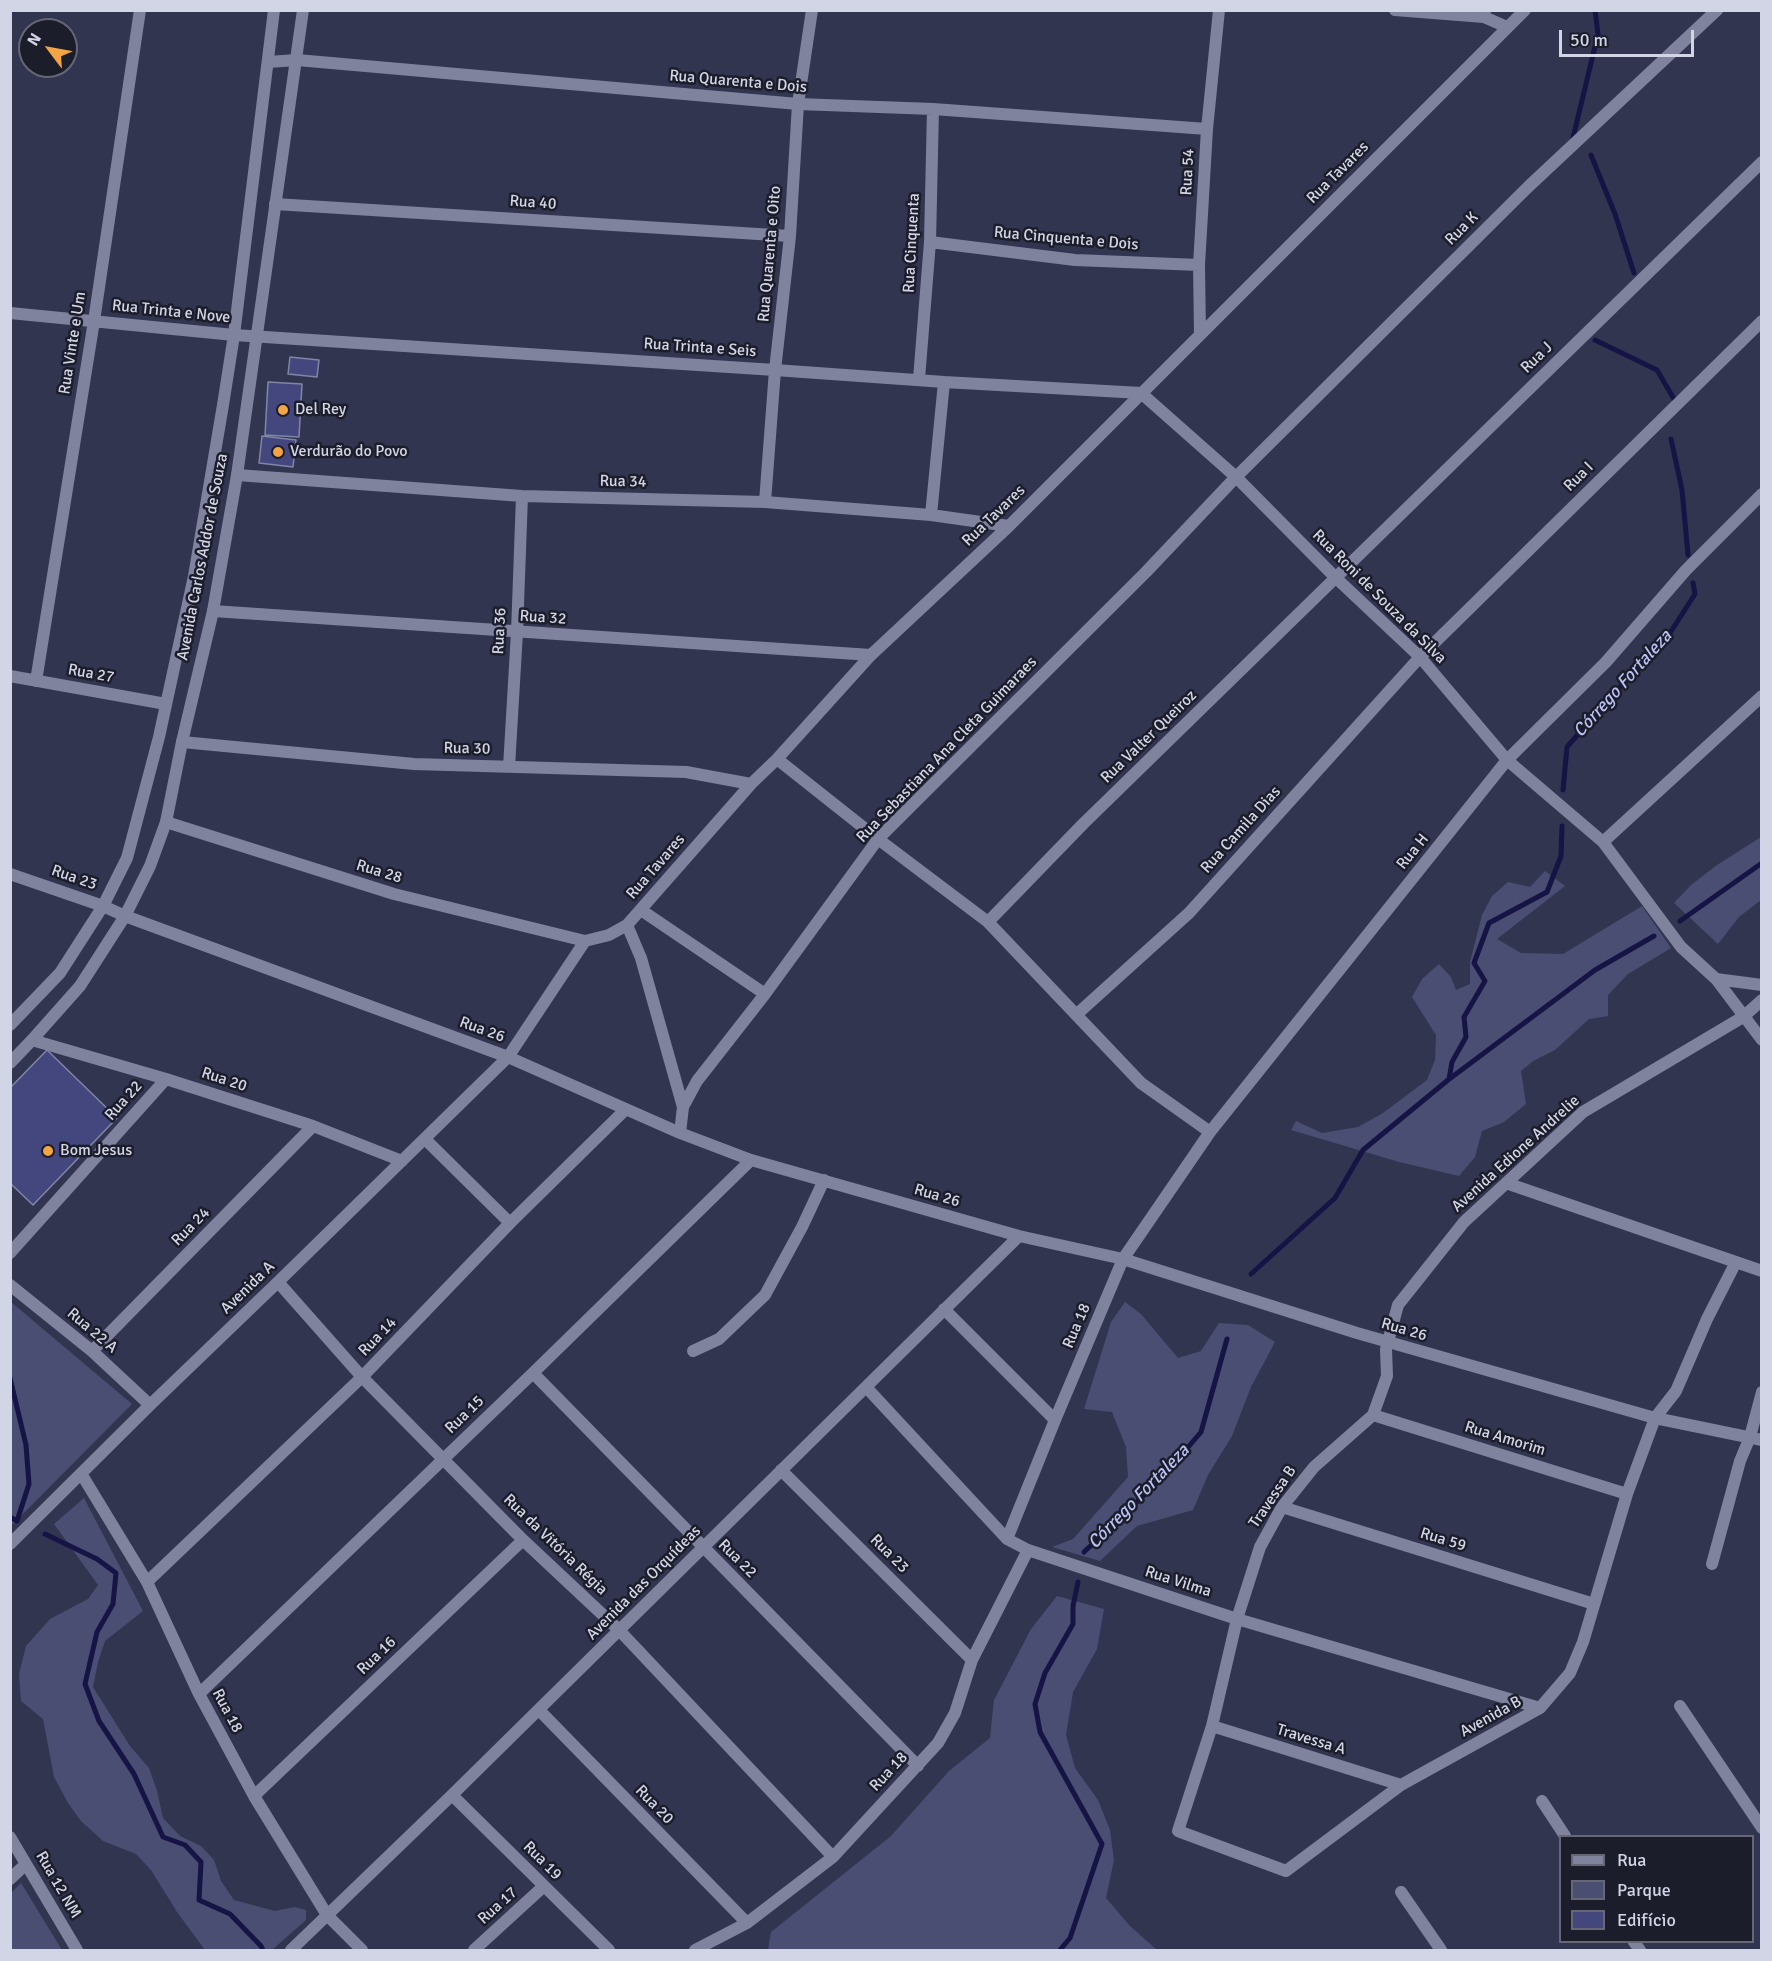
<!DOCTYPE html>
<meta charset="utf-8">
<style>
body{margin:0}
#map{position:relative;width:1772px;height:1961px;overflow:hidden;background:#323550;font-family:Signika,sans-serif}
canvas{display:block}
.frame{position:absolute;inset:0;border:12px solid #d2d5e6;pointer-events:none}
.legend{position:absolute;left:1559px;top:1835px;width:195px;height:108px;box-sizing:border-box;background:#1c1d2a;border:2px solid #656775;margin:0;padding:8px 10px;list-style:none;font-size:18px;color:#d2d5e6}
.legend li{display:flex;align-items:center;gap:12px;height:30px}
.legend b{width:30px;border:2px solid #656775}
.north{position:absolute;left:18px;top:18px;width:60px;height:60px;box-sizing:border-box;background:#1c1d2a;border:2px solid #656775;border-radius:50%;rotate:302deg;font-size:16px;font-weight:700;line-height:24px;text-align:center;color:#d2d5e6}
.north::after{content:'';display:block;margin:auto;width:21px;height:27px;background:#f2a542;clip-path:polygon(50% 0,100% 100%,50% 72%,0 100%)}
.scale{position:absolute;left:1559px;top:30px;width:135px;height:27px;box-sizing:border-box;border:3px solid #d2d5e6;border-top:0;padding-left:8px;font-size:18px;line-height:21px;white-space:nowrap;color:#d2d5e6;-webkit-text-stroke:4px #1c1d2a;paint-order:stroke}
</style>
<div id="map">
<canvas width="1772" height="1961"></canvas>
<div class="frame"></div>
<ul class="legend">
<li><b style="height:8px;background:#80839e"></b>Rua</li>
<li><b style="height:16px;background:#4a4e72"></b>Parque</li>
<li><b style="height:16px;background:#43477d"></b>Edifício</li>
</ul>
<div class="north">N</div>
<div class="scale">50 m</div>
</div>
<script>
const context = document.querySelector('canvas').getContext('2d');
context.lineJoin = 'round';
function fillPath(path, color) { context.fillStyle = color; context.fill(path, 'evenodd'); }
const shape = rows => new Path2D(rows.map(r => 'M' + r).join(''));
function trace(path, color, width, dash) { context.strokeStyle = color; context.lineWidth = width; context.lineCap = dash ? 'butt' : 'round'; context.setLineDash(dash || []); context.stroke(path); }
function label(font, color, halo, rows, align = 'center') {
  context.font = font + ' Signika,sans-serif'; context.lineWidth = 5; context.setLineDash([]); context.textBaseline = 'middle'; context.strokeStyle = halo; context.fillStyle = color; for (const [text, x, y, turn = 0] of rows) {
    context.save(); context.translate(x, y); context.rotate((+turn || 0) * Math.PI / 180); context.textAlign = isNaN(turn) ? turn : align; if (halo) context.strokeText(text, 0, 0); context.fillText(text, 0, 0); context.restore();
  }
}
const green = shape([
 [1761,837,1761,900,1739,917,1718,944,1674,903,1691,885,1717,865],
 [1545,871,1565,886,1497,939,1521,953,1563,954,1642,906,1671,948,1628,974,1608,995,1608,1016,1589,1019,1555,1050,1533,1061,1521,1071,1526,1104,1504,1122,1482,1131,1475,1157,1459,1176,1399,1162,1291,1130,1296,1121,1322,1133,1358,1127,1383,1113,1427,1080,1435,1060,1436,1035,1412,997,1422,979,1439,964,1451,977,1456,990,1470,984,1470,962,1482,915,1492,896,1508,882,1530,887],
 [11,1302,132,1404,11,1526],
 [1125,1302,1141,1314,1178,1358,1201,1351,1219,1323,1248,1325,1275,1342,1251,1387,1232,1436,1208,1475,1193,1510,1137,1526,1100,1561,1052,1547,1073,1539,1128,1477,1126,1447,1112,1412,1084,1409,1111,1322],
 [84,1498,143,1611,105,1641,98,1662,93,1687,130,1746,149,1768,157,1791,163,1818,180,1836,201,1846,214,1860,221,1881,234,1900,275,1911,295,1907,306,1910,306,1920,272,1950,205,1950,177,1912,151,1870,136,1854,103,1841,81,1821,68,1803,54,1777,43,1719,21,1701,19,1674,26,1646,50,1619,88,1599,98,1585,54,1524],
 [1057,1596,1104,1609,1097,1649,1073,1692,1066,1735,1075,1768,1098,1800,1110,1830,1114,1860,1106,1898,1130,1926,1157,1950,768,1950,771,1932,891,1836,949,1771,990,1738,994,1700,1031,1629],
 [21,1883,62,1950,11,1950,11,1893]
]);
const stream = shape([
 [1572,142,1598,34,1595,10],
 [1591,155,1615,214,1634,273],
 [1595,340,1657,370,1674,399],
 [1671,439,1682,490,1688,555],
 [1563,790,1567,747,1612,695,1661,647,1695,594,1693,583],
 [1680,921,1762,863],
 [1449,1079,1452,1062,1466,1037,1464,1017,1485,981,1474,963,1489,923,1547,892,1561,856,1562,826],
 [1251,1274,1335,1198,1363,1150,1448,1080,1595,970,1654,936],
 [10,1378,26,1445,29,1484,17,1521,10,1517],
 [45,1534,97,1559,116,1573,113,1604,97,1632,85,1684,99,1721,134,1774,163,1837,185,1845,201,1862,199,1900,230,1914,261,1946,263,1950],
 [1084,1552,1161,1479,1201,1432,1227,1339],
 [1060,1950,1070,1938,1102,1844,1040,1732,1035,1704,1045,1673,1073,1624,1073,1606,1078,1582]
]);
const building = shape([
 [290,357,319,360,317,377,288,374,290,357],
 [268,382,302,384,299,437,265,435,268,382],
 [262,436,296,440,293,467,259,463,262,436],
 [47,1050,117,1118,33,1205,10,1183,10,1088,47,1050]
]);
const minor = shape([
 [1395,10,1484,17],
 [1485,10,1484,17,1507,27],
 [268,62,297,60,798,104,933,109,1207,129],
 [275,204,790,236],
 [930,242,1075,260,1199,265],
 [10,313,234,335,775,370,944,382,1141,393,1236,477,1336,578,1420,657,1507,760,1603,842,1681,947,1716,979,1762,985],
 [1200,335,1199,265,1207,129,1219,10],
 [919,379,930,242,933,109],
 [237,475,522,496,765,502,931,515,1009,526],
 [765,502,775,370,790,236,798,104,812,10],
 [931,515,944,382],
 [213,611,871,655],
 [10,676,166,704],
 [36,681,94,321,140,10],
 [182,742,414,764,686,772,751,784],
 [777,759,878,839,988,922,1141,1083,1210,1132],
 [509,767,517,632,522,496],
 [166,822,394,894,585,941],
 [1603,842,1762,696],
 [10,874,103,906,125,916,508,1057,680,1133,751,1160,1019,1236,1123,1259,1357,1333,1655,1418,1762,1440],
 [641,910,765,994],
 [988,922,1083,824,1762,162],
 [627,925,641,958,683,1107],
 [1716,979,1762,1040],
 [1076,1015,1189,913,1420,657,1762,321],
 [32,1040,166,1079,313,1126,402,1161],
 [680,1133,683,1107,697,1081,765,994,878,839,1146,572,1236,477,1528,187,1717,10],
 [425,1139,510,1223],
 [1506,1183,1762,1271],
 [10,1253,166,1079],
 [1736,1262,1707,1319,1676,1391,1655,1418,1627,1494,1583,1642,1570,1673,1540,1708,1401,1785,1286,1871,1178,1831,1212,1726,1237,1619,1260,1547,1282,1507,1314,1467,1373,1415,1387,1376,1386,1349,1398,1305,1464,1222,1583,1112,1743,1017,1762,1000],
 [278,1282,362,1377,523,1540,619,1630,833,1857],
 [10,1285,92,1351,150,1405],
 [944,1309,1055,1420],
 [92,1351,313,1126],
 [693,1351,719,1339,765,1295,802,1227,824,1180],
 [533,1373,918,1766],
 [866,1387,1007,1539,1028,1550,1237,1619,1540,1708],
 [1373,1415,1627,1494],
 [781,1470,972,1660],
 [82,1475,147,1582,199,1694,254,1796,327,1915,362,1950],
 [1282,1507,1594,1604],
 [1007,1539,1055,1420,1123,1259,1210,1132,1507,760,1606,662,1686,570,1762,494],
 [10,1544,150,1405,278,1282,508,1057,585,941,609,935,627,925,751,784,777,759,871,655,1009,526,1525,10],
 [1712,1564,1740,1461,1750,1437,1762,1392],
 [147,1582,362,1377,510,1223,626,1109],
 [199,1694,533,1373,751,1160],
 [1680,1706,1762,1828],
 [539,1710,747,1923],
 [1212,1726,1401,1785],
 [452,1795,609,1950],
 [254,1796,523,1540],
 [1542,1801,1565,1836],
 [10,1837,77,1950],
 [10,1879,26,1864],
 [1401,1892,1441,1950],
 [1634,1942,1640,1950],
 [291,1950,452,1795,1019,1236],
 [474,1950,544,1886],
 [695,1950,747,1923,833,1857,938,1743,955,1713,972,1660,1028,1550]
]);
const tertiary = shape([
 [10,1025,60,973,103,906,127,858,159,737,194,576,223,405,234,335,274,10],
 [10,1063,32,1040,80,986,125,916,150,866,166,822,182,742,213,611,237,475,303,10]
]);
const markers = [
 [283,410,6,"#f2a542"],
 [278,452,6,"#f2a542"],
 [48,1151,6,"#f2a542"]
];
const streetNames = [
 ["Rua Quarenta e Dois",738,82,5],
 ["Rua 54",1188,172,-87],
 ["Rua Tavares",1338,173,-45],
 ["Rua 40",533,203,4],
 ["Rua K",1462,229,-45],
 ["Rua Cinquenta e Dois",1066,239,5],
 ["Rua Cinquenta",912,243,-87],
 ["Rua Quarenta e Oito",770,254,-85],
 ["Rua Trinta e Nove",171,312,6],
 ["Rua Vinte e Um",73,343,-81],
 ["Rua Trinta e Seis",700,348,4],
 ["Rua J",1537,358,-44],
 ["Rua I",1579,477,-45],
 ["Rua 34",623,482,1],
 ["Rua Tavares",994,516,-44],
 ["Avenida Carlos Addor de Souza",203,557,-79],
 ["Rua Roni de Souza da Silva",1379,597,45],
 ["Rua 32",543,618,4],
 ["Rua 36",500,631,-87],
 ["Rua 27",91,674,10],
 ["Rua Valter Queiroz",1149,737,-44],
 ["Rua 30",467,749,1],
 ["Rua Sebastiana Ana Cleta Guimaraes",947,750,-46],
 ["Rua Camila Dias",1241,830,-48],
 ["Rua H",1413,852,-51],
 ["Rua Tavares",656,867,-49],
 ["Rua 28",379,872,17],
 ["Rua 23",74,878,19],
 ["Rua 26",482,1030,20],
 ["Rua 20",224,1080,18],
 ["Rua 22",124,1101,-48],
 ["Avenida Edione Andrelie",1516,1154,-42],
 ["Rua 26",937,1196,16],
 ["Rua 24",191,1227,-45],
 ["Avenida A",248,1288,-44],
 ["Rua 18",1077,1326,-67],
 ["Rua 26",1404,1330,16],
 ["Rua 22 A",92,1331,40],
 ["Rua 14",378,1337,-46],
 ["Rua 15",465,1415,-44],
 ["Rua Amorim",1505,1439,17],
 ["Travessa B",1273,1497,-56],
 ["Rua 59",1443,1540,17],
 ["Rua da Vitória Régia",555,1545,44],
 ["Rua 23",889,1554,45],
 ["Rua 22",737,1559,45],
 ["Rua Vilma",1178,1582,18],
 ["Avenida das Orquídeas",644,1583,-45],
 ["Rua 16",377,1656,-44],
 ["Rua 18",227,1711,62],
 ["Avenida B",1491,1717,-29],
 ["Travessa A",1311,1740,17],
 ["Rua 18",889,1772,-47],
 ["Rua 20",654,1805,46],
 ["Rua 19",542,1861,45],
 ["Rua 12 NM",58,1885,60],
 ["Rua 17",498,1906,-42]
];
const poiNames = [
 ["Del Rey",295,410],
 ["Verdurão do Povo",290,452],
 ["Bom Jesus",60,1151]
];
const waterNames = [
 ["Córrego Fortaleza",1623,684,-48],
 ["Córrego Fortaleza",1139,1497,-46]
];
fillPath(green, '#4a4e72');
trace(stream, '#161345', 5);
fillPath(building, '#43477d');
trace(building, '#8186a6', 1.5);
trace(minor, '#80839e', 12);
trace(tertiary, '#80839e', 12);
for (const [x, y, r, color] of markers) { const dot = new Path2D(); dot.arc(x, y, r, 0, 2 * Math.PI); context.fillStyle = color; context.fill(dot); trace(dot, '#1c1d2a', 2); }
label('16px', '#d2d5e6', '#1c1d2a', streetNames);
label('16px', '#d2d5e6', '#1c1d2a', poiNames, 'left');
label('italic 18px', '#bbc2f5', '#1c1d2a', waterNames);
</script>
